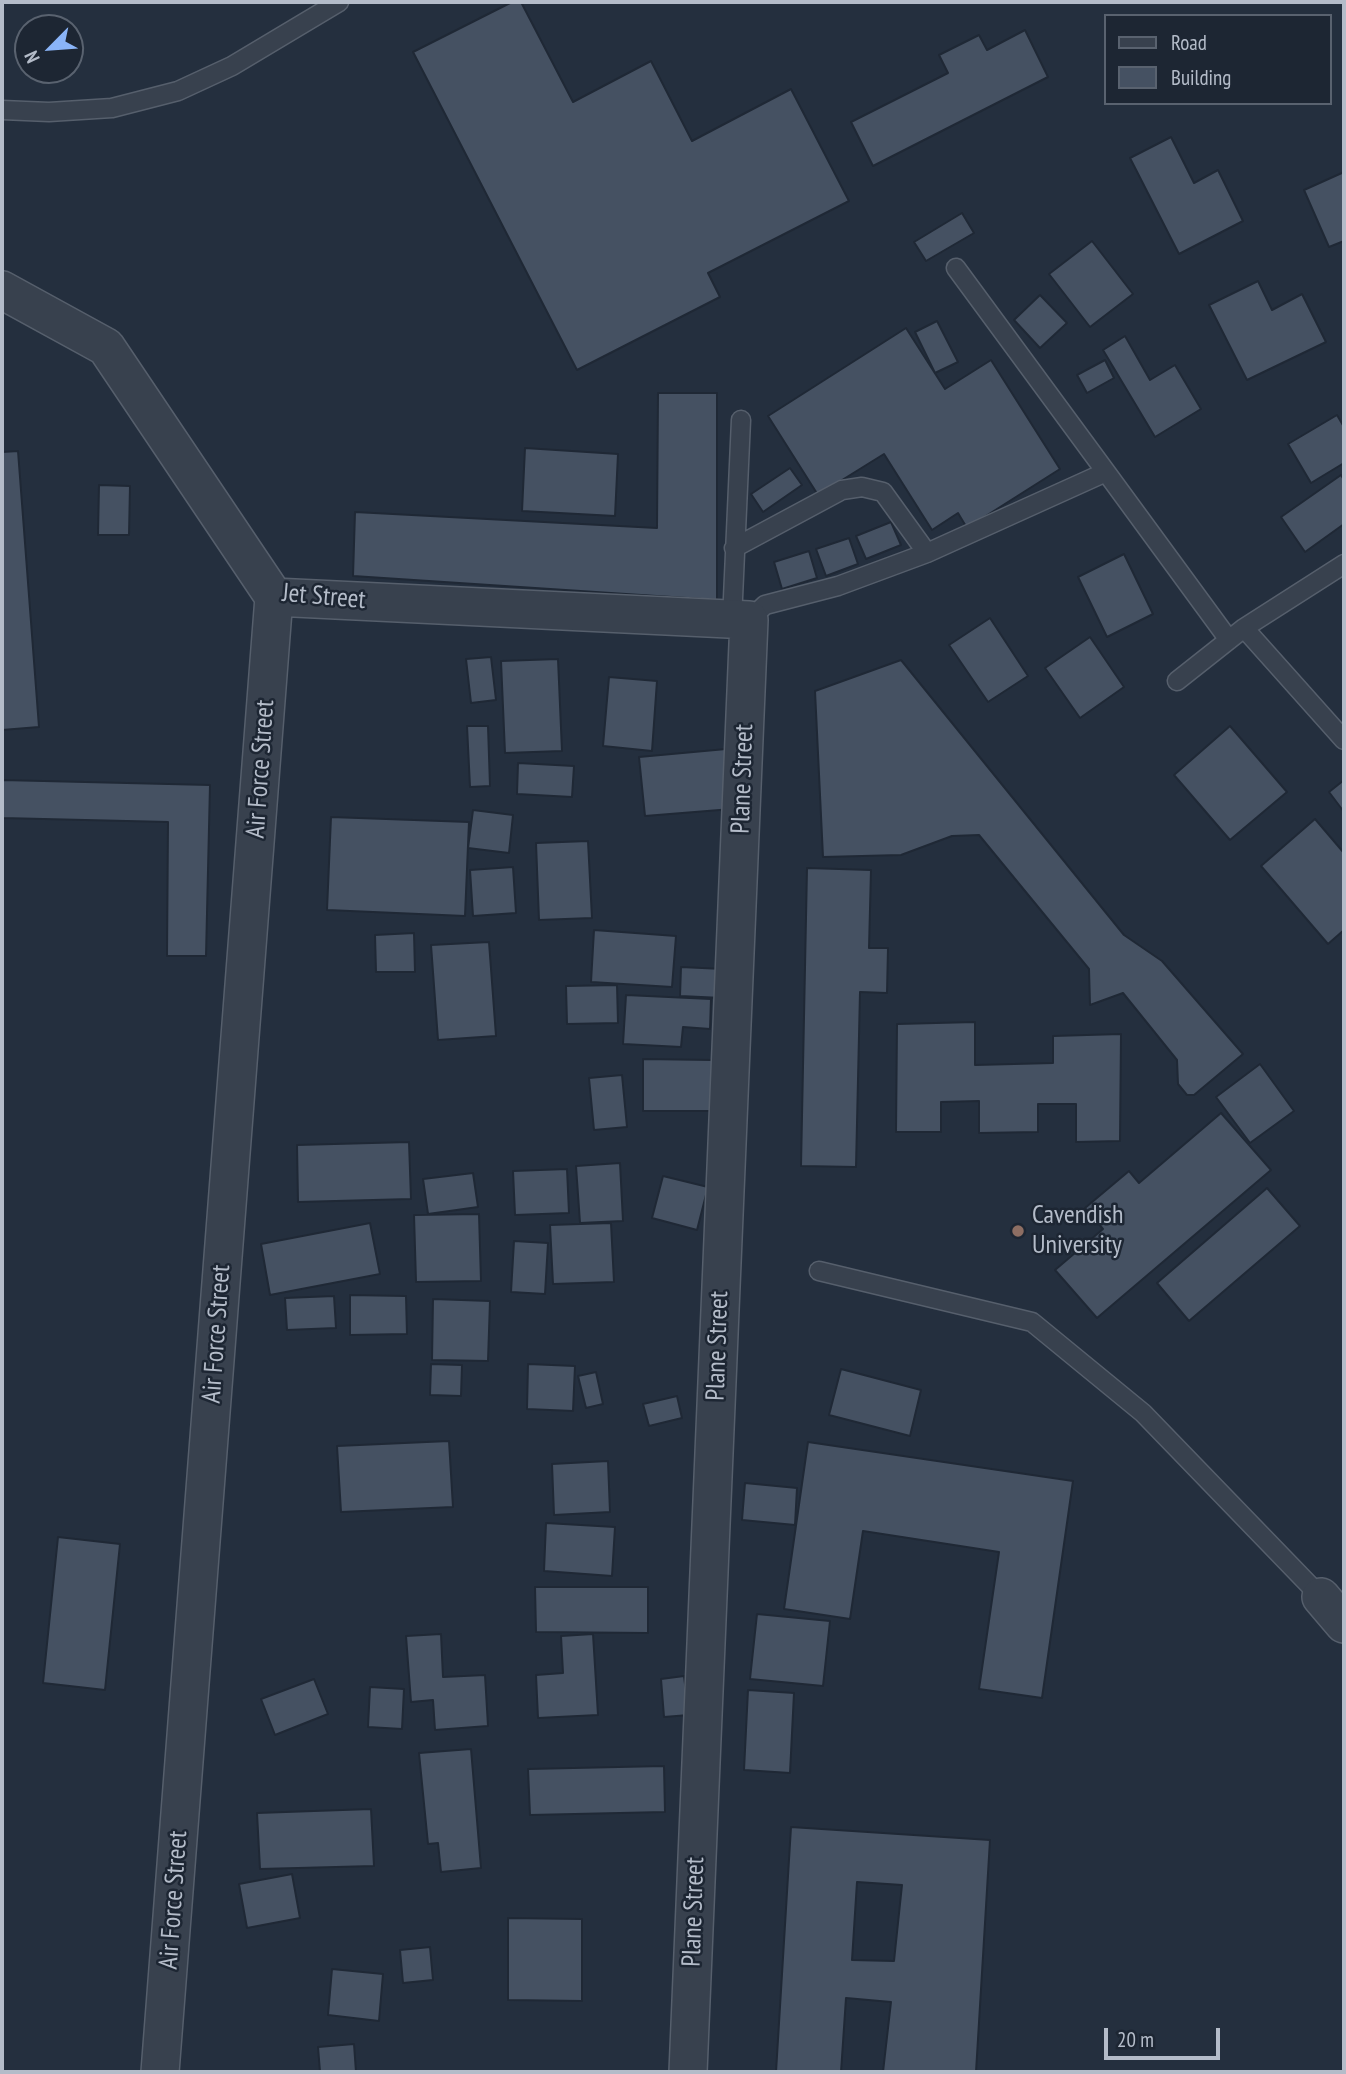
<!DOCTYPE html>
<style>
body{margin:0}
#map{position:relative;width:1346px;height:2074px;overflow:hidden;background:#242f3e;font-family:"PT Sans Narrow",sans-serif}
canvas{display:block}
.frame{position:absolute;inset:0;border:4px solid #b4bcc9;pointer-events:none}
.legend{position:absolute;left:1104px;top:14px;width:228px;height:91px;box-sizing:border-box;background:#1d2633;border:2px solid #59626f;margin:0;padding:9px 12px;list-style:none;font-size:21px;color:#b4bcc9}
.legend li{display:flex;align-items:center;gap:14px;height:35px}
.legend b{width:35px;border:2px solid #59626f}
.north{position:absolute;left:14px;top:14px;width:70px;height:70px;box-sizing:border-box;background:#1d2633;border:2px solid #59626f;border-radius:50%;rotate:245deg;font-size:19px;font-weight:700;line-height:28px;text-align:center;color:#b4bcc9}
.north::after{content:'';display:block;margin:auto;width:24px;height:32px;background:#8ab4f8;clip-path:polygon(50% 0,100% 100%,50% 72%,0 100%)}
.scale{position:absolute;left:1104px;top:2028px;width:116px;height:32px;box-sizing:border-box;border:4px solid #b4bcc9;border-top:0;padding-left:9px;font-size:21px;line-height:24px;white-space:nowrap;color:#b4bcc9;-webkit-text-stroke:5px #1d2633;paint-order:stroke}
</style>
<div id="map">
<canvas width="1346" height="2074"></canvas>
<div class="frame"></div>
<ul class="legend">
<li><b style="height:9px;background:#38414e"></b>Road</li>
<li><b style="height:19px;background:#455162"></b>Building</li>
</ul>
<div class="north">N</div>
<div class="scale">20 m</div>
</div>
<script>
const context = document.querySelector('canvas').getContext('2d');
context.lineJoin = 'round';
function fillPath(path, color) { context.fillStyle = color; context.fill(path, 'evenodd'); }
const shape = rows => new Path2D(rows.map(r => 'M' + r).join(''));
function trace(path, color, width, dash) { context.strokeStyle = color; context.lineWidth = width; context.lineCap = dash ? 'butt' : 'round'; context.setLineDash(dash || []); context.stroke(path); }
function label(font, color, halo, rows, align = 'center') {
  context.font = font + ' "PT Sans Narrow",sans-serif'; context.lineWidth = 5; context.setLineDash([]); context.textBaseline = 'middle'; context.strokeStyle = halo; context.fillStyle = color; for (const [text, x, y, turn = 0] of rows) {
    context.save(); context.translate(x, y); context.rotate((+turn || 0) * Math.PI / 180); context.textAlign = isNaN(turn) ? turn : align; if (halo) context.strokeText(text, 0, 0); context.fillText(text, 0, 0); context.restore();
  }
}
const building = shape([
 [512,2,521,2,573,102,651,61,692,141,791,89,849,201,708,273,720,297,577,370,413,52,512,2],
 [1025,30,1048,77,873,166,851,122,948,73,939,55,979,35,987,50,1025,30],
 [1171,137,1194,183,1218,170,1243,221,1179,254,1130,158,1171,137],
 [1344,172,1344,241,1329,247,1304,190,1344,172],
 [962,213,974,233,926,261,914,242,962,213],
 [1092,241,1133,294,1090,327,1049,274,1092,241],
 [1258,281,1272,310,1302,294,1326,342,1247,380,1209,305,1258,281],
 [1040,295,1067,323,1040,348,1014,320,1040,295],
 [937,321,958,362,935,373,915,332,937,321],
 [906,328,945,389,991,360,1060,469,967,528,958,513,932,530,884,454,818,495,768,416,906,328],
 [1125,336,1150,380,1175,365,1201,409,1155,437,1103,350,1125,336],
 [1105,360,1114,378,1087,393,1077,375,1105,360],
 [658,393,717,393,717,600,353,576,355,512,657,528,658,393],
 [1337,415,1344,427,1344,463,1311,483,1288,444,1337,415],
 [525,448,618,454,615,516,522,511,525,448],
 [18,451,39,727,2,730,2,452,18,451],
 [790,468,802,485,763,512,751,494,790,468],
 [1341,475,1344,480,1344,524,1305,552,1281,517,1341,475],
 [99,485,130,486,129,535,98,535,99,485],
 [891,522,901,545,866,559,856,536,891,522],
 [849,538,858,564,826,576,816,549,849,538],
 [809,551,817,578,782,589,774,562,809,551],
 [1124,554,1153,614,1107,637,1078,577,1124,554],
 [990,618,1028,676,988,702,949,645,990,618],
 [1090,637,1124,687,1080,718,1045,668,1090,637],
 [491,657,496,700,471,703,466,659,491,657],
 [558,659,562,751,505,753,501,661,558,659],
 [901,660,1124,935,1162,961,1243,1054,1194,1095,1187,1095,1178,1084,1177,1060,1123,993,1090,1005,1089,969,979,835,952,836,901,855,823,857,815,691,901,660],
 [609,677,657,681,652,751,603,746,609,677],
 [467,726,488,726,490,786,470,787,467,726],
 [1230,726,1287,792,1230,840,1174,775,1230,726],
 [726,749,732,809,645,816,639,757,726,749],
 [518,763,574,766,572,797,517,794,518,763],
 [2,780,210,785,206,956,167,956,168,822,2,818,2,780],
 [1344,780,1344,812,1329,792,1344,780],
 [473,810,513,815,509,853,468,848,473,810],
 [331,817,469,822,465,916,327,910,331,817],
 [1315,819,1344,853,1344,930,1328,944,1261,866,1315,819],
 [588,841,592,918,539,920,536,843,588,841],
 [513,867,516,913,473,916,470,870,513,867],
 [807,868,871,870,869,948,888,948,887,993,860,992,856,1167,801,1166,807,868],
 [594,930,676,936,672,987,591,982,594,930],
 [414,933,415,972,376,972,375,935,414,933],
 [489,942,496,1036,438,1040,431,945,489,942],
 [681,967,723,969,722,998,680,996,681,967],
 [617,985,618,1023,567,1024,566,986,617,985],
 [626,995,711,999,710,1029,683,1027,681,1047,623,1044,626,995],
 [975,1022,975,1065,1053,1063,1053,1036,1121,1034,1120,1141,1076,1142,1076,1104,1038,1104,1038,1132,979,1133,979,1101,941,1102,941,1132,896,1132,897,1024,975,1022],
 [643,1059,712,1060,712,1111,643,1111,643,1059],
 [1260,1064,1294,1111,1250,1143,1216,1097,1260,1064],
 [622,1075,627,1127,594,1130,589,1078,622,1075],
 [1221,1113,1271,1170,1097,1318,1055,1270,1103,1229,1085,1208,1129,1171,1139,1183,1221,1113],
 [409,1142,411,1199,298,1202,297,1145,409,1142],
 [620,1163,623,1221,580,1223,576,1166,620,1163],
 [567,1169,569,1213,515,1215,513,1171,567,1169],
 [473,1173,478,1207,428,1214,423,1179,473,1173],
 [663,1176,708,1187,697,1230,652,1218,663,1176],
 [1267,1188,1300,1226,1189,1321,1157,1283,1267,1188],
 [479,1214,481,1281,416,1282,414,1215,479,1214],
 [370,1223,380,1274,270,1295,261,1244,370,1223],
 [611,1223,614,1282,553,1284,550,1225,611,1223],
 [514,1241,548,1243,545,1294,511,1292,514,1241],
 [350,1295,406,1296,407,1334,350,1335,350,1295],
 [334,1296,336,1328,287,1330,285,1298,334,1296],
 [433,1299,490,1301,488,1361,432,1360,433,1299],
 [431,1364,462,1365,461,1396,430,1395,431,1364],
 [528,1364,575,1366,573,1411,527,1409,528,1364],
 [841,1369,921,1390,910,1436,829,1415,841,1369],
 [596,1372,603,1404,586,1408,578,1376,596,1372],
 [677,1396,682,1418,649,1426,643,1404,677,1396],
 [449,1441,453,1507,341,1512,337,1446,449,1441],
 [808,1442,1073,1481,1042,1698,979,1689,999,1552,863,1531,850,1619,784,1609,808,1442],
 [608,1461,610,1512,554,1515,552,1464,608,1461],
 [745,1483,797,1488,795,1525,742,1520,745,1483],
 [546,1523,615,1527,612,1576,544,1571,546,1523],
 [58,1537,120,1544,105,1690,43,1683,58,1537],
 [535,1587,648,1587,648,1633,536,1632,535,1587],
 [757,1614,830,1621,823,1686,750,1679,757,1614],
 [441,1634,443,1677,485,1675,488,1726,435,1730,433,1700,411,1702,406,1636,441,1634],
 [593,1634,598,1715,538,1718,536,1675,563,1673,561,1636,593,1634],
 [684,1676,689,1715,664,1717,661,1679,684,1676],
 [314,1679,328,1714,275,1735,261,1699,314,1679],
 [370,1687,404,1689,402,1729,368,1727,370,1687],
 [748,1690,794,1693,790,1773,744,1770,748,1690],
 [471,1749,481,1868,441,1872,438,1843,428,1844,419,1753,471,1749],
 [664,1766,665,1812,530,1815,528,1769,664,1766],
 [371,1809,374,1866,260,1869,257,1813,371,1809],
 [791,1827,990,1840,976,2072,883,2072,891,2002,846,1998,841,2072,776,2072,791,1827],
 [857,1882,902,1885,894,1961,852,1960,857,1882],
 [292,1874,300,1918,247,1928,239,1884,292,1874],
 [508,1918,582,1919,582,2001,508,2000,508,1918],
 [430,1947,433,1980,403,1983,400,1950,430,1947],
 [332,1969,383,1974,379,2021,328,2015,332,1969],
 [354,2044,356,2072,320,2072,318,2047,354,2044]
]);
const service = shape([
 [2,110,49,112,112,108,178,91,232,66,339,2],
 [956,268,1106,472],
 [734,548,842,490,862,487,883,492,927,553],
 [732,620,741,420],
 [749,620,765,605,838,586,927,553,1106,472,1229,640],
 [1244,628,1344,564],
 [1177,681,1244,628,1344,740],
 [819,1271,1032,1322,1143,1413,1321,1597]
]);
const minor = shape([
 [2,290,106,347,274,597,749,620,688,2072],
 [1321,1597,1344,1624],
 [160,2072,274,597]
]);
const markers = [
 [1018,1231,7,"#8d6e63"]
];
const streetNames = [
 ["Jet Street",324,597,5],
 ["Air Force Street",261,769,-86],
 ["Plane Street",743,779,-88],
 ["Air Force Street",217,1334,-86],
 ["Plane Street",718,1346,-88],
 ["Air Force Street",174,1900,-86],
 ["Plane Street",694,1912,-88]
];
const poiNames = [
 ["Cavendish",1032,1216],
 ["University",1032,1246]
];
fillPath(building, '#455162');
trace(building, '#1f2835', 2);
trace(service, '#565f6c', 21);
trace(minor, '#565f6c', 40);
trace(service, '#38414e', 18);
trace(minor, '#38414e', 37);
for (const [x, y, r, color] of markers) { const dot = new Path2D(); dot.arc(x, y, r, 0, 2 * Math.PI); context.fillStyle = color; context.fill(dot); trace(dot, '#1d2633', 2.5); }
label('26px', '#b4bcc9', '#1d2633', streetNames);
label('26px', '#b4bcc9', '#1d2633', poiNames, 'left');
</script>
